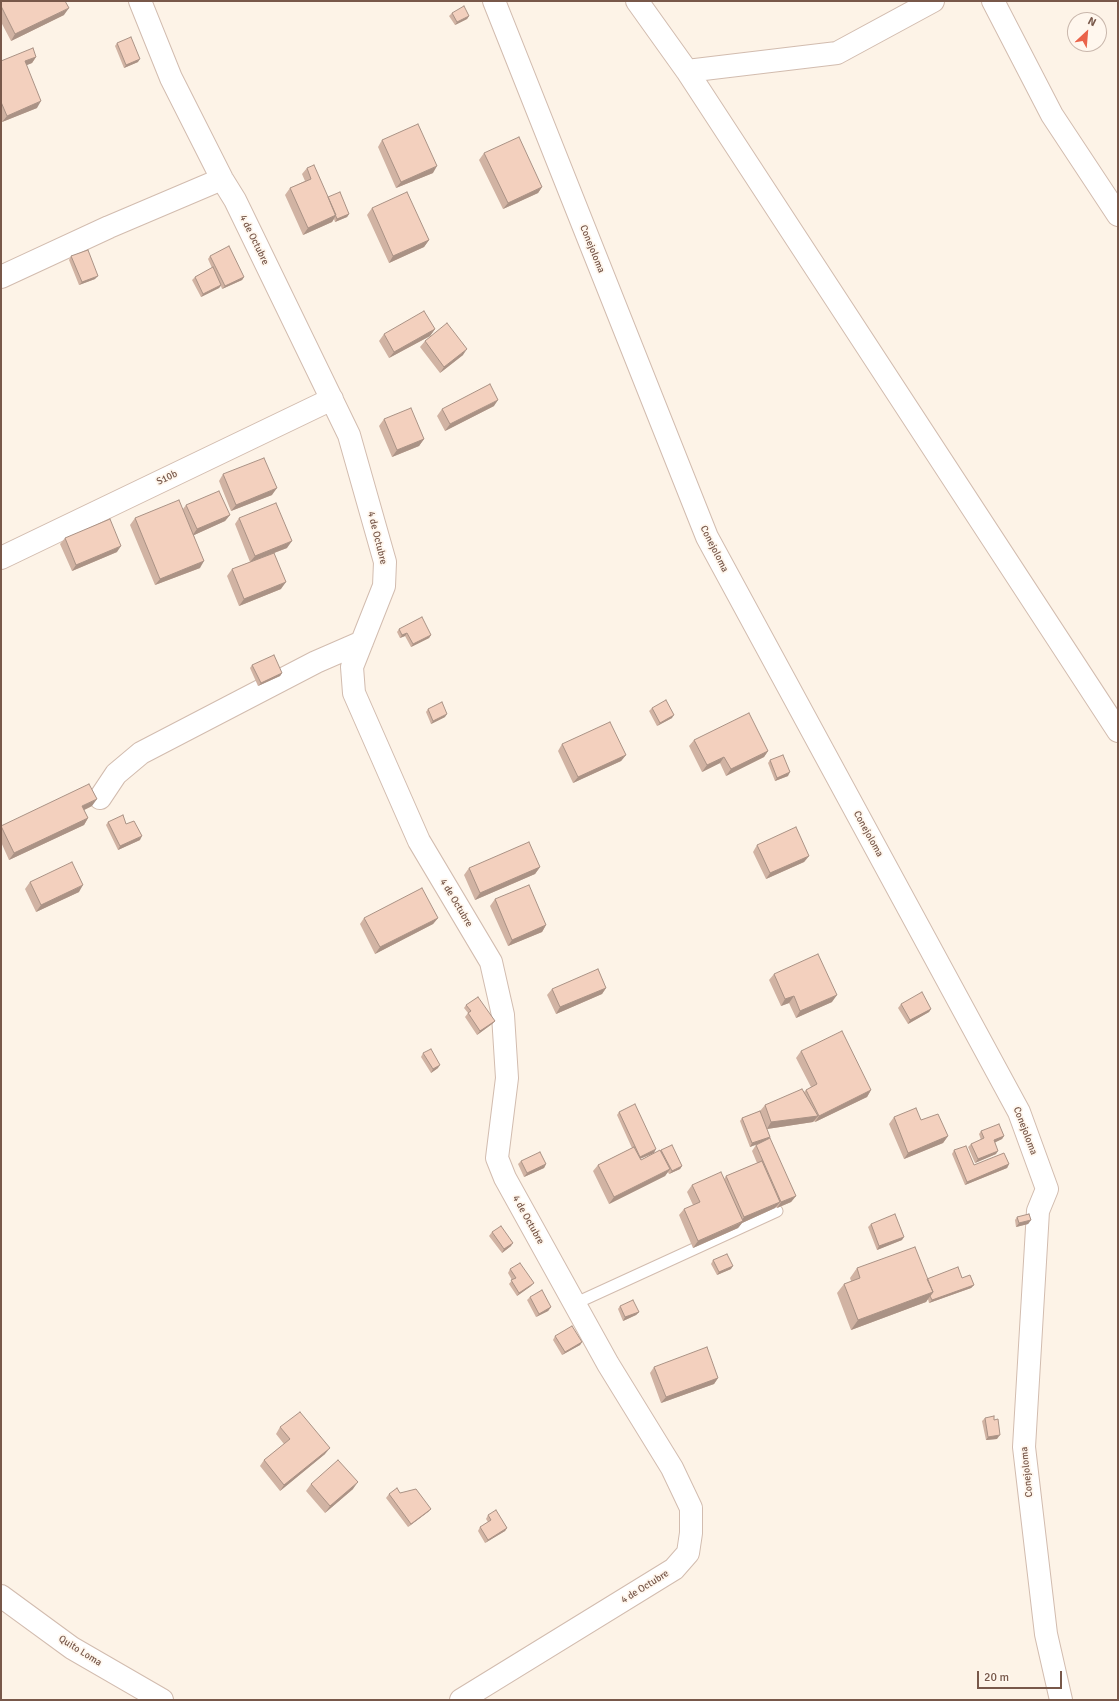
<!DOCTYPE html>
<style>
body{margin:0}
#map{position:relative;width:1119px;height:1701px;overflow:hidden;background:#fdf3e7;font-family:Signika,sans-serif}
canvas{display:block}
.frame{position:absolute;inset:0;border:2px solid #78584a;pointer-events:none}
.north{position:absolute;left:1067px;top:12px;width:40px;height:40px;box-sizing:border-box;background:#fff7ee;border:1px solid #c9b7ac;border-radius:50%;rotate:26deg;font-size:11px;font-weight:700;line-height:16px;text-align:center;color:#78584a}
.north::after{content:'';display:block;margin:auto;width:14px;height:18px;background:#ea634a;clip-path:polygon(50% 0,100% 100%,50% 72%,0 100%)}
.scale{position:absolute;left:977px;top:1671px;width:85px;height:18px;box-sizing:border-box;border:2px solid #78584a;border-top:0;padding-left:5px;font-size:12px;line-height:14px;white-space:nowrap;color:#78584a;-webkit-text-stroke:3px #fff7ee;paint-order:stroke}
</style>
<div id="map">
<canvas width="1119" height="1701"></canvas>
<div class="frame"></div>
<div class="north">N</div>
<div class="scale">20 m</div>
</div>
<script>
const context = document.querySelector('canvas').getContext('2d');
context.lineJoin = 'round';
const shape = rows => new Path2D(rows.map(r => 'M' + r).join(''));
function trace(path, color, width, dash) { context.strokeStyle = color; context.lineWidth = width; context.lineCap = dash ? 'butt' : 'round'; context.setLineDash(dash || []); context.stroke(path); }
function fillPath(path, color) { context.fillStyle = color; context.fill(path, 'evenodd'); }
function label(font, color, halo, rows, align = 'center') {
  context.font = font + ' Signika,sans-serif'; context.lineWidth = 3.5; context.setLineDash([]); context.textBaseline = 'middle'; context.strokeStyle = halo; context.fillStyle = color; for (const [text, x, y, turn = 0] of rows) {
    context.save(); context.translate(x, y); context.rotate((+turn || 0) * Math.PI / 180); context.textAlign = isNaN(turn) ? turn : align; if (halo) context.strokeText(text, 0, 0); context.fillText(text, 0, 0); context.restore();
  }
}
const service = shape([
 [574,1304,777,1211]
]);
const minor = shape([
 [140,1,171,78,222,179,235,200,349,435,385,562,384,586,352,667,354,693,419,841,491,962,503,1015,507,1078,497,1158,505,1178,608,1364,672,1468,691,1508,691,1533,688,1553,674,1569,461,1700],
 [494,1,707,537,1019,1112,1047,1189,1038,1211,1024,1447,1046,1634,1061,1700],
 [637,1,687,71,1118,731],
 [993,1,1052,115,1118,215],
 [687,71,837,53,933,1],
 [1,277,109,227,222,179],
 [1,558,332,399],
 [100,798,116,774,141,753,316,662,362,642],
 [1,1596,72,1648,162,1700]
]);
const wall = shape([
 [1,1,64,15,11,41,1,22],
 [452,13,469,16,467,19,455,25,449,16],
 [117,43,138,62,124,68,115,46],
 [36,57,32,63,26,65,37,108,2,122,1,120,1,61],
 [382,140,433,173,396,188,378,147],
 [484,153,542,187,538,193,503,209,479,160],
 [307,168,328,197,349,214,347,217,335,222,334,219,332,222,303,235,285,195,290,188,305,181,302,174],
 [372,208,429,240,424,247,389,263,367,215],
 [71,256,95,279,79,285,69,260],
 [210,256,244,277,242,280,222,289,221,286,219,288,201,297,192,280,195,277,212,268,208,259],
 [435,329,430,336,389,358,379,341,384,334],
 [425,341,463,355,440,373,420,347],
 [494,406,445,431,437,416,442,409],
 [384,419,424,439,419,446,392,457,379,426],
 [223,474,272,495,231,511,219,481],
 [186,505,230,515,225,521,194,535,200,568,155,585,130,525,135,518,183,509],
 [239,518,287,548,274,553,281,589,239,606,227,576,232,569,250,562,235,524],
 [65,538,117,552,72,571,60,544],
 [399,629,431,635,429,638,411,647,405,636,400,638,397,632],
 [252,665,282,673,280,676,258,686,250,668],
 [652,708,672,718,657,726,649,711],
 [428,709,445,717,431,724,426,712],
 [694,740,768,751,764,757,726,776,720,763,702,772,689,746],
 [562,744,626,755,621,761,573,783,558,751],
 [770,760,788,776,775,781,768,763],
 [92,806,84,810,88,818,84,825,9,860,1,842,1,826],
 [108,822,126,824,140,840,118,850,106,825],
 [757,845,809,856,804,862,766,879,753,852],
 [540,867,535,874,475,900,464,875,469,868],
 [30,882,79,892,36,912,25,889],
 [495,899,546,925,542,932,508,946,490,906],
 [364,918,438,918,433,924,375,954,360,924],
 [774,974,832,1002,796,1018,789,1003,781,1006,769,980],
 [606,988,602,994,556,1014,547,995,552,989],
 [901,1004,931,1009,929,1012,908,1024,898,1008],
 [466,1005,495,1021,492,1024,477,1035,465,1017,468,1013,464,1008],
 [801,1051,871,1090,867,1097,815,1122,814,1121,813,1122,767,1129,770,1137,768,1139,796,1196,791,1202,777,1208,776,1207,775,1208,742,1223,738,1228,693,1248,679,1215,684,1209,693,1205,687,1192,692,1185,724,1179,726,1176,757,1163,752,1151,756,1145,760,1143,750,1147,740,1121,742,1118,760,1111,765,1105,804,1092,806,1090,811,1087,796,1058],
 [423,1053,438,1068,431,1073,421,1057],
 [619,1112,654,1153,640,1159,641,1160,661,1150,682,1166,680,1169,669,1174,668,1172,665,1176,609,1204,593,1171,598,1165,632,1148,617,1115],
 [894,1117,921,1120,948,1136,943,1143,904,1159,889,1124],
 [981,1131,1004,1136,1002,1139,995,1142,996,1154,975,1163,968,1147,971,1144,981,1140,979,1134],
 [954,1150,974,1165,1009,1164,1007,1168,965,1185,952,1154],
 [521,1161,546,1164,544,1168,524,1177,518,1164],
 [1017,1217,1031,1220,1028,1224,1016,1227,1015,1220],
 [871,1224,902,1240,877,1250,868,1227],
 [492,1232,511,1246,502,1253,489,1236],
 [713,1260,731,1269,717,1275,711,1264],
 [857,1268,927,1279,962,1278,974,1285,971,1288,929,1303,928,1299,926,1302,851,1330,837,1293,844,1284,851,1281,850,1278],
 [510,1269,531,1286,517,1296,509,1284,512,1280,508,1273],
 [530,1297,551,1307,548,1311,536,1317,527,1300],
 [620,1306,639,1312,636,1315,623,1321,618,1309],
 [555,1336,582,1342,580,1345,562,1355,553,1340],
 [654,1367,718,1378,714,1384,661,1403,650,1373],
 [985,1418,994,1420,997,1439,986,1440,982,1421],
 [280,1427,325,1454,280,1491,260,1466,264,1460,284,1444,276,1434],
 [311,1484,353,1489,325,1513,306,1491],
 [400,1493,431,1509,428,1512,408,1527,386,1498,389,1494],
 [488,1515,507,1528,505,1531,485,1543,478,1531,480,1527,488,1522,486,1519]
]);
const shadedWall = shape([
 [69,8,64,15,11,41,15,34],
 [469,16,467,19,455,25,457,22],
 [36,57,32,63,20,68,25,61],
 [140,59,138,62,124,68,126,65],
 [41,101,37,108,2,122,7,116],
 [437,166,433,173,396,188,401,182],
 [542,187,538,193,503,209,508,203],
 [349,214,347,217,335,222,337,219],
 [336,215,332,222,303,235,308,228],
 [429,240,424,247,389,263,393,256],
 [98,276,95,279,79,285,82,282],
 [244,277,242,280,222,289,225,286],
 [221,285,219,288,201,297,203,294],
 [435,329,430,336,389,358,394,352],
 [467,349,463,355,440,373,444,367],
 [498,400,494,406,445,431,450,424],
 [424,439,419,446,392,457,397,450],
 [277,488,272,495,231,511,236,505],
 [230,515,225,521,192,536,197,529],
 [292,541,287,548,250,562,255,556],
 [121,546,117,552,72,571,76,565],
 [204,561,200,568,155,585,160,579],
 [286,582,281,589,239,606,244,599],
 [407,633,405,636,400,638,402,635],
 [431,635,429,638,411,647,413,644],
 [282,673,280,676,258,686,261,683],
 [447,714,445,717,431,724,433,721],
 [674,715,672,718,657,726,660,723],
 [768,751,764,757,726,776,731,769],
 [626,755,621,761,573,783,578,777],
 [724,757,720,763,702,772,707,765],
 [790,772,788,776,775,781,777,778],
 [97,799,92,806,78,813,82,806],
 [88,818,84,825,9,860,14,853],
 [142,836,140,840,118,850,120,846],
 [809,856,804,862,766,879,770,873],
 [540,867,535,874,475,900,480,893],
 [83,885,79,892,36,912,41,905],
 [438,918,433,924,375,954,380,947],
 [546,925,542,932,508,946,512,940],
 [606,988,602,994,556,1014,560,1007],
 [837,995,832,1002,796,1018,800,1011],
 [794,996,789,1003,781,1006,785,999],
 [931,1009,929,1012,908,1024,910,1020],
 [495,1021,492,1024,477,1035,480,1031],
 [440,1065,438,1068,431,1073,433,1069],
 [871,1090,867,1097,815,1122,819,1116],
 [818,1116,813,1122,767,1129,771,1122],
 [948,1136,943,1143,904,1159,908,1153],
 [1004,1136,1002,1139,992,1144,994,1140],
 [770,1137,768,1140,750,1147,752,1143],
 [656,1149,654,1153,637,1160,640,1157],
 [998,1151,996,1154,975,1163,978,1159],
 [546,1164,544,1168,524,1177,527,1173],
 [1009,1164,1007,1168,965,1185,967,1182],
 [682,1166,680,1169,669,1174,672,1171],
 [670,1169,665,1176,609,1204,614,1197],
 [796,1196,791,1202,777,1208,781,1202],
 [780,1202,775,1208,742,1223,738,1228,693,1248,698,1241,740,1223,744,1217],
 [1031,1220,1028,1224,1016,1227,1019,1223],
 [904,1237,902,1240,877,1250,879,1246],
 [513,1243,511,1246,502,1253,504,1249],
 [733,1266,731,1269,717,1275,719,1272],
 [534,1283,531,1286,517,1296,519,1293],
 [974,1285,971,1288,929,1303,932,1300],
 [933,1292,926,1302,851,1330,858,1320],
 [551,1307,548,1311,536,1317,539,1314],
 [639,1312,636,1315,623,1321,625,1317],
 [582,1342,580,1345,562,1355,565,1352],
 [718,1378,714,1384,661,1403,666,1397],
 [1000,1435,997,1439,986,1440,988,1437],
 [330,1448,325,1454,280,1491,284,1485],
 [358,1482,353,1489,325,1513,330,1506],
 [431,1509,428,1512,408,1527,411,1524],
 [507,1528,505,1531,485,1543,488,1540]
]);
const building = shape([
 [1,1,65,1,69,8,15,34,1,6,1,1],
 [464,6,469,16,457,22,452,13,464,6],
 [131,37,140,59,126,65,117,43,131,37],
 [33,48,36,57,25,61,41,101,7,116,1,102,1,61,33,48],
 [418,124,437,166,401,182,382,140,418,124],
 [519,137,542,187,508,203,484,153,519,137],
 [314,165,336,215,308,228,290,188,311,179,307,168,314,165],
 [340,192,349,214,337,219,328,197,340,192],
 [407,192,429,240,393,256,372,208,407,192],
 [229,246,244,277,225,286,210,256,229,246],
 [88,250,98,276,82,282,71,256,88,250],
 [213,267,221,285,203,294,195,277,213,267],
 [424,311,435,329,394,352,384,334,424,311],
 [447,323,467,349,444,367,425,341,447,323],
 [490,384,498,400,450,424,442,409,490,384],
 [411,408,424,439,397,450,384,419,411,408],
 [264,458,277,488,236,505,223,474,264,458],
 [219,491,230,515,197,529,186,505,219,491],
 [179,500,204,561,160,579,135,518,179,500],
 [276,503,292,541,255,556,239,518,276,503],
 [110,519,121,546,76,565,65,538,110,519],
 [274,553,286,582,244,599,232,569,274,553],
 [422,617,431,635,413,644,407,633,402,635,399,629,422,617],
 [274,655,282,673,261,683,252,665,274,655],
 [666,700,674,715,660,723,652,708,666,700],
 [442,702,447,714,433,721,428,709,442,702],
 [749,713,768,751,731,769,724,757,707,765,694,740,749,713],
 [610,722,626,755,578,777,562,744,610,722],
 [783,755,790,772,777,778,770,760,783,755],
 [89,784,97,799,82,806,88,818,14,853,1,826,89,784],
 [123,815,126,824,134,821,142,836,120,846,108,822,123,815],
 [796,827,809,856,770,873,757,845,796,827],
 [529,842,540,867,480,893,469,868,529,842],
 [72,862,83,885,41,905,30,882,72,862],
 [529,885,546,925,512,940,495,899,529,885],
 [422,888,438,918,380,947,364,918,422,888],
 [818,954,837,995,800,1011,794,996,785,999,774,974,818,954],
 [598,969,606,988,560,1007,552,989,598,969],
 [922,992,931,1009,910,1020,901,1004,922,992],
 [478,997,495,1021,480,1031,468,1013,471,1011,466,1005,478,997],
 [842,1031,871,1090,819,1116,806,1090,817,1084,801,1051,842,1031],
 [431,1049,440,1065,433,1069,423,1053,431,1049],
 [802,1089,818,1116,771,1122,765,1105,802,1089],
 [635,1104,656,1149,640,1157,619,1112,635,1104],
 [916,1108,921,1120,938,1114,948,1136,908,1153,894,1117,916,1108],
 [760,1111,770,1137,752,1143,742,1118,760,1111],
 [999,1124,1004,1136,994,1140,998,1151,978,1159,971,1144,984,1138,981,1131,999,1124],
 [770,1138,796,1196,781,1202,756,1145,770,1138],
 [672,1145,682,1166,672,1171,661,1150,672,1145],
 [966,1146,974,1165,1004,1153,1009,1164,967,1182,954,1150,966,1146],
 [634,1147,641,1160,660,1150,670,1169,614,1197,598,1165,634,1147],
 [540,1152,546,1164,527,1173,521,1161,540,1152],
 [762,1161,780,1202,744,1217,726,1176,762,1161],
 [721,1172,743,1221,698,1241,684,1209,700,1202,692,1185,721,1172],
 [895,1214,904,1237,879,1246,871,1224,895,1214],
 [1029,1214,1031,1220,1019,1223,1017,1217,1029,1214],
 [501,1226,513,1243,504,1249,492,1232,501,1226],
 [915,1247,933,1292,858,1320,844,1284,860,1278,857,1268,915,1247],
 [727,1254,733,1266,719,1272,713,1260,727,1254],
 [520,1263,534,1283,519,1293,511,1280,516,1278,510,1269,520,1263],
 [958,1267,962,1278,970,1275,974,1285,932,1300,930,1296,933,1292,927,1279,958,1267],
 [542,1290,551,1307,539,1314,530,1297,542,1290],
 [633,1300,639,1312,625,1317,620,1306,633,1300],
 [572,1326,582,1342,565,1352,555,1336,572,1326],
 [707,1347,718,1378,666,1397,654,1367,707,1347],
 [300,1412,330,1448,284,1485,264,1460,290,1439,280,1427,300,1412],
 [994,1416,994,1420,998,1419,1000,1435,988,1437,985,1418,994,1416],
 [338,1460,358,1482,330,1506,311,1484,338,1460],
 [397,1488,400,1493,416,1489,431,1509,411,1524,389,1494,397,1488],
 [496,1510,507,1528,488,1540,480,1527,491,1520,488,1515,496,1510]
]);
const streetNames = [
 ["4 de Octubre",254,240,64],
 ["Conejoloma",592,249,68],
 ["S10b",167,478,-26],
 ["4 de Octubre",377,538,76],
 ["Conejoloma",714,549,63],
 ["Conejoloma",868,834,61],
 ["4 de Octubre",456,903,59],
 ["Conejoloma",1025,1131,69],
 ["4 de Octubre",528,1220,61],
 ["Conejoloma",1027,1472,-96],
 ["4 de Octubre",645,1587,-32],
 ["Quito Loma",80,1651,32]
];
trace(service, '#d2bcaf', 13);
trace(minor, '#d2bcaf', 24);
trace(service, '#fff', 11);
trace(minor, '#fff', 22);
fillPath(wall, '#d1b3a3');
fillPath(shadedWall, '#aa9285');
fillPath(building, '#f3d0be');
trace(building, '#aa9285', 1);
label('10px', '#78584a', '#fff7ee', streetNames);
</script>
